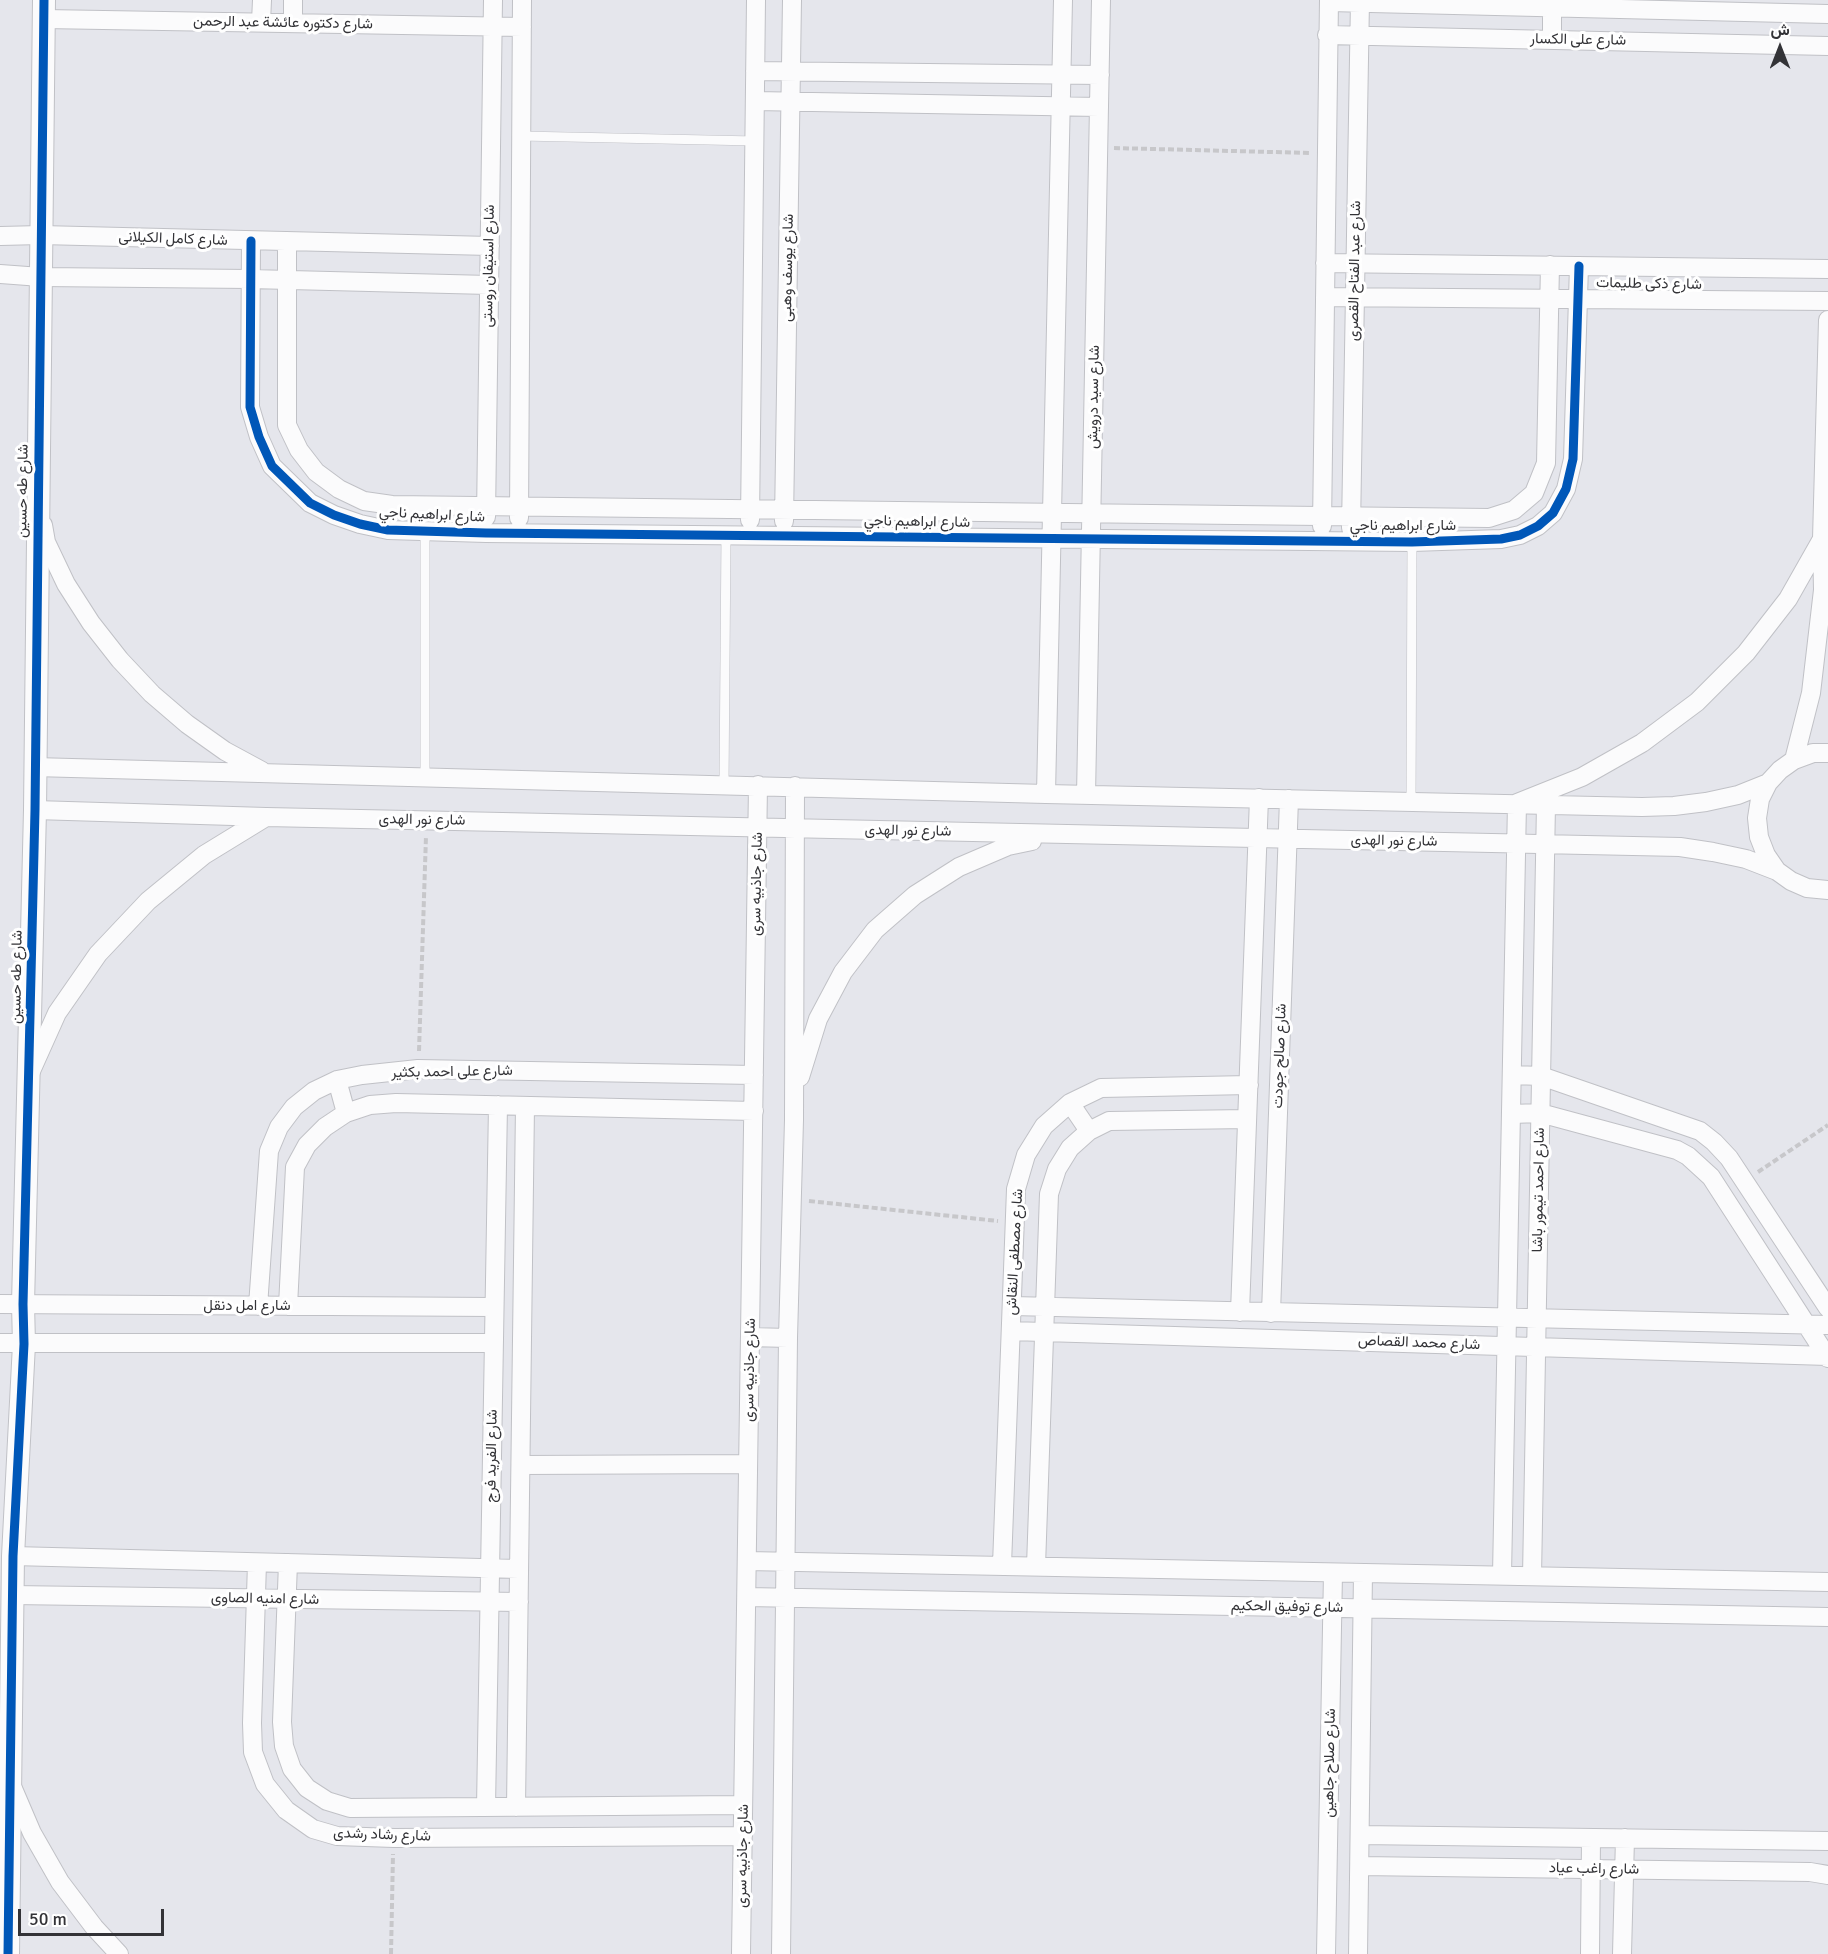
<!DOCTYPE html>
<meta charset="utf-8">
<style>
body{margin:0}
#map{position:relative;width:1828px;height:1954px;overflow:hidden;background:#e5e6ec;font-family:Signika,Vazirmatn,sans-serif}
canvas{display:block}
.north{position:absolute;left:1750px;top:18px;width:60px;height:60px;-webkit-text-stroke:4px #fff;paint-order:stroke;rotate:0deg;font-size:16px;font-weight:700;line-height:24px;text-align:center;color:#333337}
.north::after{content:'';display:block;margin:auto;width:21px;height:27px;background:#333337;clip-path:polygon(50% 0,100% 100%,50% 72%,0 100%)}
.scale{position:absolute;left:18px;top:1909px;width:146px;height:27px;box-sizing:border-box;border:3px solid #333337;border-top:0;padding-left:8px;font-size:18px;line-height:21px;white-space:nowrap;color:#333337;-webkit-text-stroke:4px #fff;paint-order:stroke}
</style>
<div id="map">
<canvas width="1828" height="1954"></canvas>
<div class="north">ش</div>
<div class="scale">50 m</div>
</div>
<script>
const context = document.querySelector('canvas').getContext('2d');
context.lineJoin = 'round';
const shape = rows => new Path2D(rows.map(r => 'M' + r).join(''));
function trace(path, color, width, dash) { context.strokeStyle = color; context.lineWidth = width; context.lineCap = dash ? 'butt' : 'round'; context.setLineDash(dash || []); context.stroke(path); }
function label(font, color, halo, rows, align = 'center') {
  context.font = font + ' Signika,Vazirmatn,sans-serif'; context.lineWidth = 6; context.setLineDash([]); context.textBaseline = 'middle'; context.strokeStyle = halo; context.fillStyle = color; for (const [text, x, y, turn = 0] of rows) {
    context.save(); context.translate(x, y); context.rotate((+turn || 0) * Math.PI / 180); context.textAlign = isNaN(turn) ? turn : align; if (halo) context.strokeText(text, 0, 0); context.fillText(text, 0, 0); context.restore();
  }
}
const path = shape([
 [1114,148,1311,153],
 [419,1051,426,836],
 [1758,1172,1828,1125],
 [809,1201,998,1221],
 [391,1954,393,1854]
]);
const service = shape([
 [521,136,755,141],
 [425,777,425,531],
 [724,784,726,535],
 [1411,802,1412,542]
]);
const minor = shape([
 [1329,2,1828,14],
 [44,19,522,27],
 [261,22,262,0],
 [293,23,293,0],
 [1327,35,1828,46],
 [1552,40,1552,0],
 [755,71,1100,75],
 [755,101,1099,107],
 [0,236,41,235,490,246],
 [251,241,250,407,259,437,272,466,310,503,334,515,360,524,388,530,486,533,1412,542,1501,539,1520,535,1538,526,1553,513,1566,489,1573,459,1579,266],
 [287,242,287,425,299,450,316,472,339,489,364,501,392,505,1489,518,1514,510,1534,493,1546,463,1550,265],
 [1325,263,1828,269],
 [0,274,41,277,250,279,489,285],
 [1325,297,1828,301],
 [486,517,493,0],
 [519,518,522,0],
 [750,520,756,0],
 [784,521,792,0],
 [43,525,46,542,66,584,91,623,120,660,152,694,187,724,225,751,262,771],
 [1322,526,1329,0],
 [1351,528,1360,0],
 [1828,753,1813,753,1794,760,1780,770,1768,783,1760,799,1757,818,1759,837,1766,855,1777,871,1791,881,1807,888,1828,890],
 [1794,760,1811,693,1823,590,1822,539,1828,320],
 [34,767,1046,794,1642,807,1674,806,1706,802,1738,795,1768,783],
 [1046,794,1063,0],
 [1086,795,1101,0],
 [35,810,266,817,1680,847,1713,852,1746,859,1777,871],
 [31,1071,57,1013,98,954,148,901,204,855,266,817],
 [1513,1075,1541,1076,1700,1131,1714,1142,1729,1158,1828,1308],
 [800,1077,818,1019,843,972,875,930,915,895,959,867,1008,846,1032,841],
 [337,1080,346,1113],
 [1070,1103,1089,1131],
 [1512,1114,1540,1113,1677,1150,1688,1156,1711,1177,1828,1358],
 [0,1304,494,1307],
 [258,1306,269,1151,279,1127,294,1107,314,1091,337,1080,362,1075,418,1069,754,1075],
 [288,1306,295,1167,307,1145,325,1127,346,1113,370,1105,396,1103,754,1111],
 [1012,1306,1828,1325],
 [1240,1312,1259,798],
 [1271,1313,1289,799],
 [1011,1331,1828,1356],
 [750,1337,788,1338],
 [0,1343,494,1343],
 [521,1465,748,1464],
 [13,1556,519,1569],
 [747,1561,1828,1582],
 [257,1563,252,1723,253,1752,265,1784,286,1810,313,1829,337,1836,394,1838,743,1836],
 [288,1563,282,1722,284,1746,292,1769,307,1788,327,1801,350,1808,743,1805],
 [1002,1565,1016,1189,1026,1155,1044,1126,1070,1103,1101,1088,1249,1085],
 [1036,1566,1049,1194,1057,1169,1070,1148,1089,1131,1109,1121,1247,1119],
 [1502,1575,1517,803,1582,777,1642,743,1697,702,1746,653,1788,599,1822,539],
 [1532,1576,1546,804],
 [12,1595,519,1602],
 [747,1597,1828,1617],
 [11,1784,32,1833,60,1882,94,1927,119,1954],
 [486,1807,498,1105],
 [516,1807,525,1106],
 [1360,1835,1828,1841],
 [1360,1866,1810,1872,1828,1875],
 [741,1954,758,785],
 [781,1954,788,1338,794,1120,795,786],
 [1326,1954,1333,1573],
 [1358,1954,1363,1573],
 [1590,1954,1591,1838],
 [1622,1954,1625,1838]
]);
const tertiary = shape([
 [8,1954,13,1556,24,1344,23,1304,35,810,44,0]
]);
const cycleway = shape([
 [251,241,250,407,259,437,272,466,310,503,334,515,360,524,388,530,486,533,1412,542,1501,539,1520,535,1538,526,1553,513,1566,489,1573,459,1579,266],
 [8,1954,13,1556,24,1344,23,1304,35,810,44,0]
]);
const streetNames = [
 ["شارع دكتوره عائشة عبد الرحمن",283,23,1],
 ["شارع على الكسار",1578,40,1],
 ["شارع كامل الكيلانى",173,239,2],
 ["شارع استيفان روستى",489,266,-89],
 ["شارع يوسف وهبى",788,268,-89],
 ["شارع عبد الفتاح القصرى",1355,271,-89],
 ["شارع ذكى طليمات",1649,284,1],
 ["شارع سيد درويش",1094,397,-89],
 ["شارع طه حسين",23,491,-89],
 ["شارع ابراهيم ناجي",432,515,3],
 ["شارع ابراهيم ناجي",917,522,1],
 ["شارع ابراهيم ناجي",1403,526],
 ["شارع نور الهدى",422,820,1],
 ["شارع نور الهدى",908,831,1],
 ["شارع نور الهدى",1394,841,1],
 ["شارع جاذبيه سرى",757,884,-89],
 ["شارع طه حسين",17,977,-89],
 ["شارع صالح جودت",1280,1056,-88],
 ["شارع على احمد بكثير",452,1072,-1],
 ["شارع احمد تيمور باشا",1539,1190,-89],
 ["شارع مصطفى النقاش",1015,1252,-87],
 ["شارع امل دنقل",247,1306],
 ["شارع محمد القصاص",1419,1343,2],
 ["شارع جاذبيه سرى",750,1370,-89],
 ["شارع الفريد فرج",492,1456,-89],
 ["شارع امنيه الصاوى",265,1599,1],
 ["شارع توفيق الحكيم",1287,1607,1],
 ["شارع صلاح جاهين",1330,1763,-89],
 ["شارع رشاد رشدى",382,1835,2],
 ["شارع جاذبيه سرى",743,1856,-89],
 ["شارع راغب عياد",1594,1869,1]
];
trace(service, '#c0c1c6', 10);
trace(minor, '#c0c1c6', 20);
trace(tertiary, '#c0c1c6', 24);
trace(path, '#c7c7ca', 4, [6, 3]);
trace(service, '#fbfbfc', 9);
trace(minor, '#fbfbfc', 18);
trace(tertiary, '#fbfbfc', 22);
trace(cycleway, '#0057b8', 9);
label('15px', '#333337', '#fff', streetNames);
</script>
